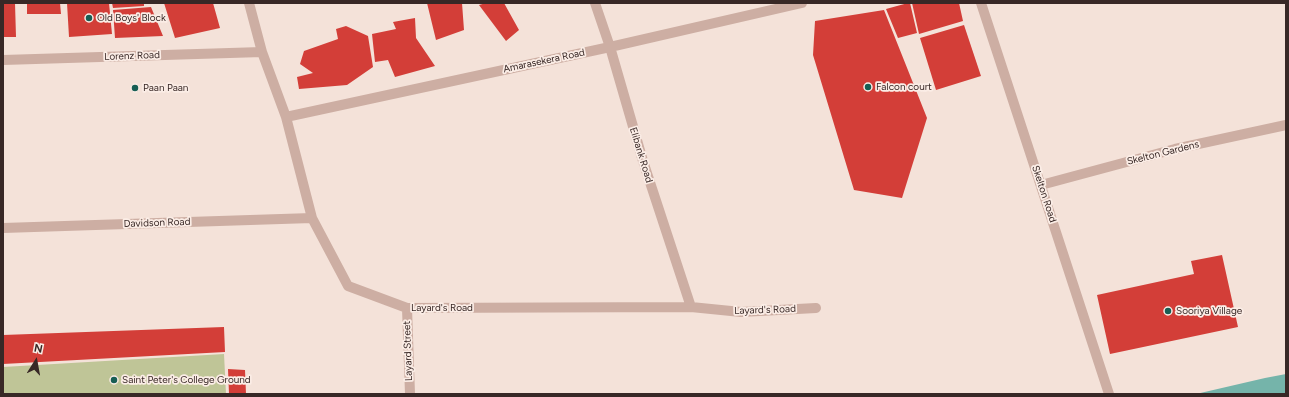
<!DOCTYPE html>
<style>
body{margin:0}
#map{position:relative;width:1289px;height:397px;overflow:hidden;background:#f4e2d9;font-family:Figtree,sans-serif}
canvas{display:block}
.frame{position:absolute;inset:0;border:4px solid #382826;pointer-events:none}
.north{position:absolute;left:16px;top:341px;width:40px;height:40px;-webkit-text-stroke:3px #fbede6;paint-order:stroke;rotate:11deg;font-size:11px;font-weight:700;line-height:16px;text-align:center;color:#382826}
.north::after{content:'';display:block;margin:auto;width:14px;height:18px;background:#382826;clip-path:polygon(50% 0,100% 100%,50% 72%,0 100%)}
</style>
<div id="map">
<canvas width="1289" height="397"></canvas>
<div class="frame"></div>
<div class="north">N</div>
</div>
<script>
const context = document.querySelector('canvas').getContext('2d');
context.lineJoin = 'round';
function fillPath(path, color) { context.fillStyle = color; context.fill(path, 'evenodd'); }
const shape = rows => new Path2D(rows.map(r => 'M' + r).join(''));
function trace(path, color, width, dash) { context.strokeStyle = color; context.lineWidth = width; context.lineCap = dash ? 'butt' : 'round'; context.setLineDash(dash || []); context.stroke(path); }
function label(font, color, halo, rows, align = 'center') {
  context.font = font + ' Figtree,sans-serif'; context.lineWidth = 3.5; context.setLineDash([]); context.textBaseline = 'middle'; context.strokeStyle = halo; context.fillStyle = color; for (const [text, x, y, turn = 0] of rows) {
    context.save(); context.translate(x, y); context.rotate((+turn || 0) * Math.PI / 180); context.textAlign = isNaN(turn) ? turn : align; if (halo) context.strokeText(text, 0, 0); context.fillText(text, 0, 0); context.restore();
  }
}
const green = shape([
 [224,354,226,394,3,394,3,367]
]);
const water = shape([
 [1286,374,1286,394,1196,394,1265,378]
]);
const building = shape([
 [3,3,15,3,16,37,3,37],
 [27,3,60,3,61,14,27,14],
 [67,3,109,3,112,34,69,37],
 [112,3,144,3,144,6,113,8],
 [164,3,213,3,220,28,175,38],
 [427,3,462,3,464,30,436,40],
 [486,3,504,3,519,30,506,41,479,5],
 [908,3,910,3,917,33,898,38,886,9],
 [912,3,959,3,963,21,919,34],
 [151,7,163,36,115,38,113,10],
 [884,10,927,118,902,198,854,190,813,55,815,21],
 [415,18,416,38,435,66,395,77,388,60,375,62,372,34,396,29,393,22],
 [964,25,981,76,936,90,920,38],
 [346,26,368,36,373,67,347,85,299,89,297,77,313,73,300,64,304,51,338,39,336,29],
 [1222,255,1238,327,1110,354,1097,295,1194,274,1191,261],
 [224,327,225,352,3,364,3,335],
 [228,369,245,370,246,394,229,394]
]);
const minor = shape([
 [249,3,262,52,286,117,312,218,348,286,407,308,691,307,741,312,816,308],
 [595,3,610,47,643,161,691,307],
 [981,3,1109,394],
 [3,60,262,52],
 [286,117,610,47,802,3],
 [1041,185,1175,149,1286,125],
 [3,228,312,218],
 [407,308,410,394]
]);
const markers = [
 [89,18,4,"#175e54"],
 [868,87,4,"#175e54"],
 [135,88,4,"#175e54"],
 [1168,311,4,"#175e54"],
 [114,380,4,"#175e54"]
];
const poiNames = [
 ["Old Boys' Block",97,18],
 ["Falcon court",876,87],
 ["Paan Paan",143,88],
 ["Sooriya Village",1176,311],
 ["Saint Peter's College Ground",122,380]
];
const streetNames = [
 ["Lorenz Road",132,56,-2],
 ["Amarasekera Road",544,61,-12],
 ["Skelton Gardens",1163,153,-14],
 ["Elibank Road",641,155,73],
 ["Skelton Road",1044,194,72],
 ["Davidson Road",157,223,-2],
 ["Layard's Road",442,308],
 ["Layard's Road",765,310,-2],
 ["Layard Street",408,351,-92]
];
fillPath(green, '#bfc597');
fillPath(water, '#75b4aa');
fillPath(building, '#d33e38');
trace(minor, '#cdaea3', 10);
for (const [x, y, r, color] of markers) { const dot = new Path2D(); dot.arc(x, y, r, 0, 2 * Math.PI); context.fillStyle = color; context.fill(dot); trace(dot, '#fbede6', 1.5); }
label('10px', '#382826', '#fbede6', poiNames, 'left');
label('10px', '#382826', '#fbede6', streetNames);
</script>
